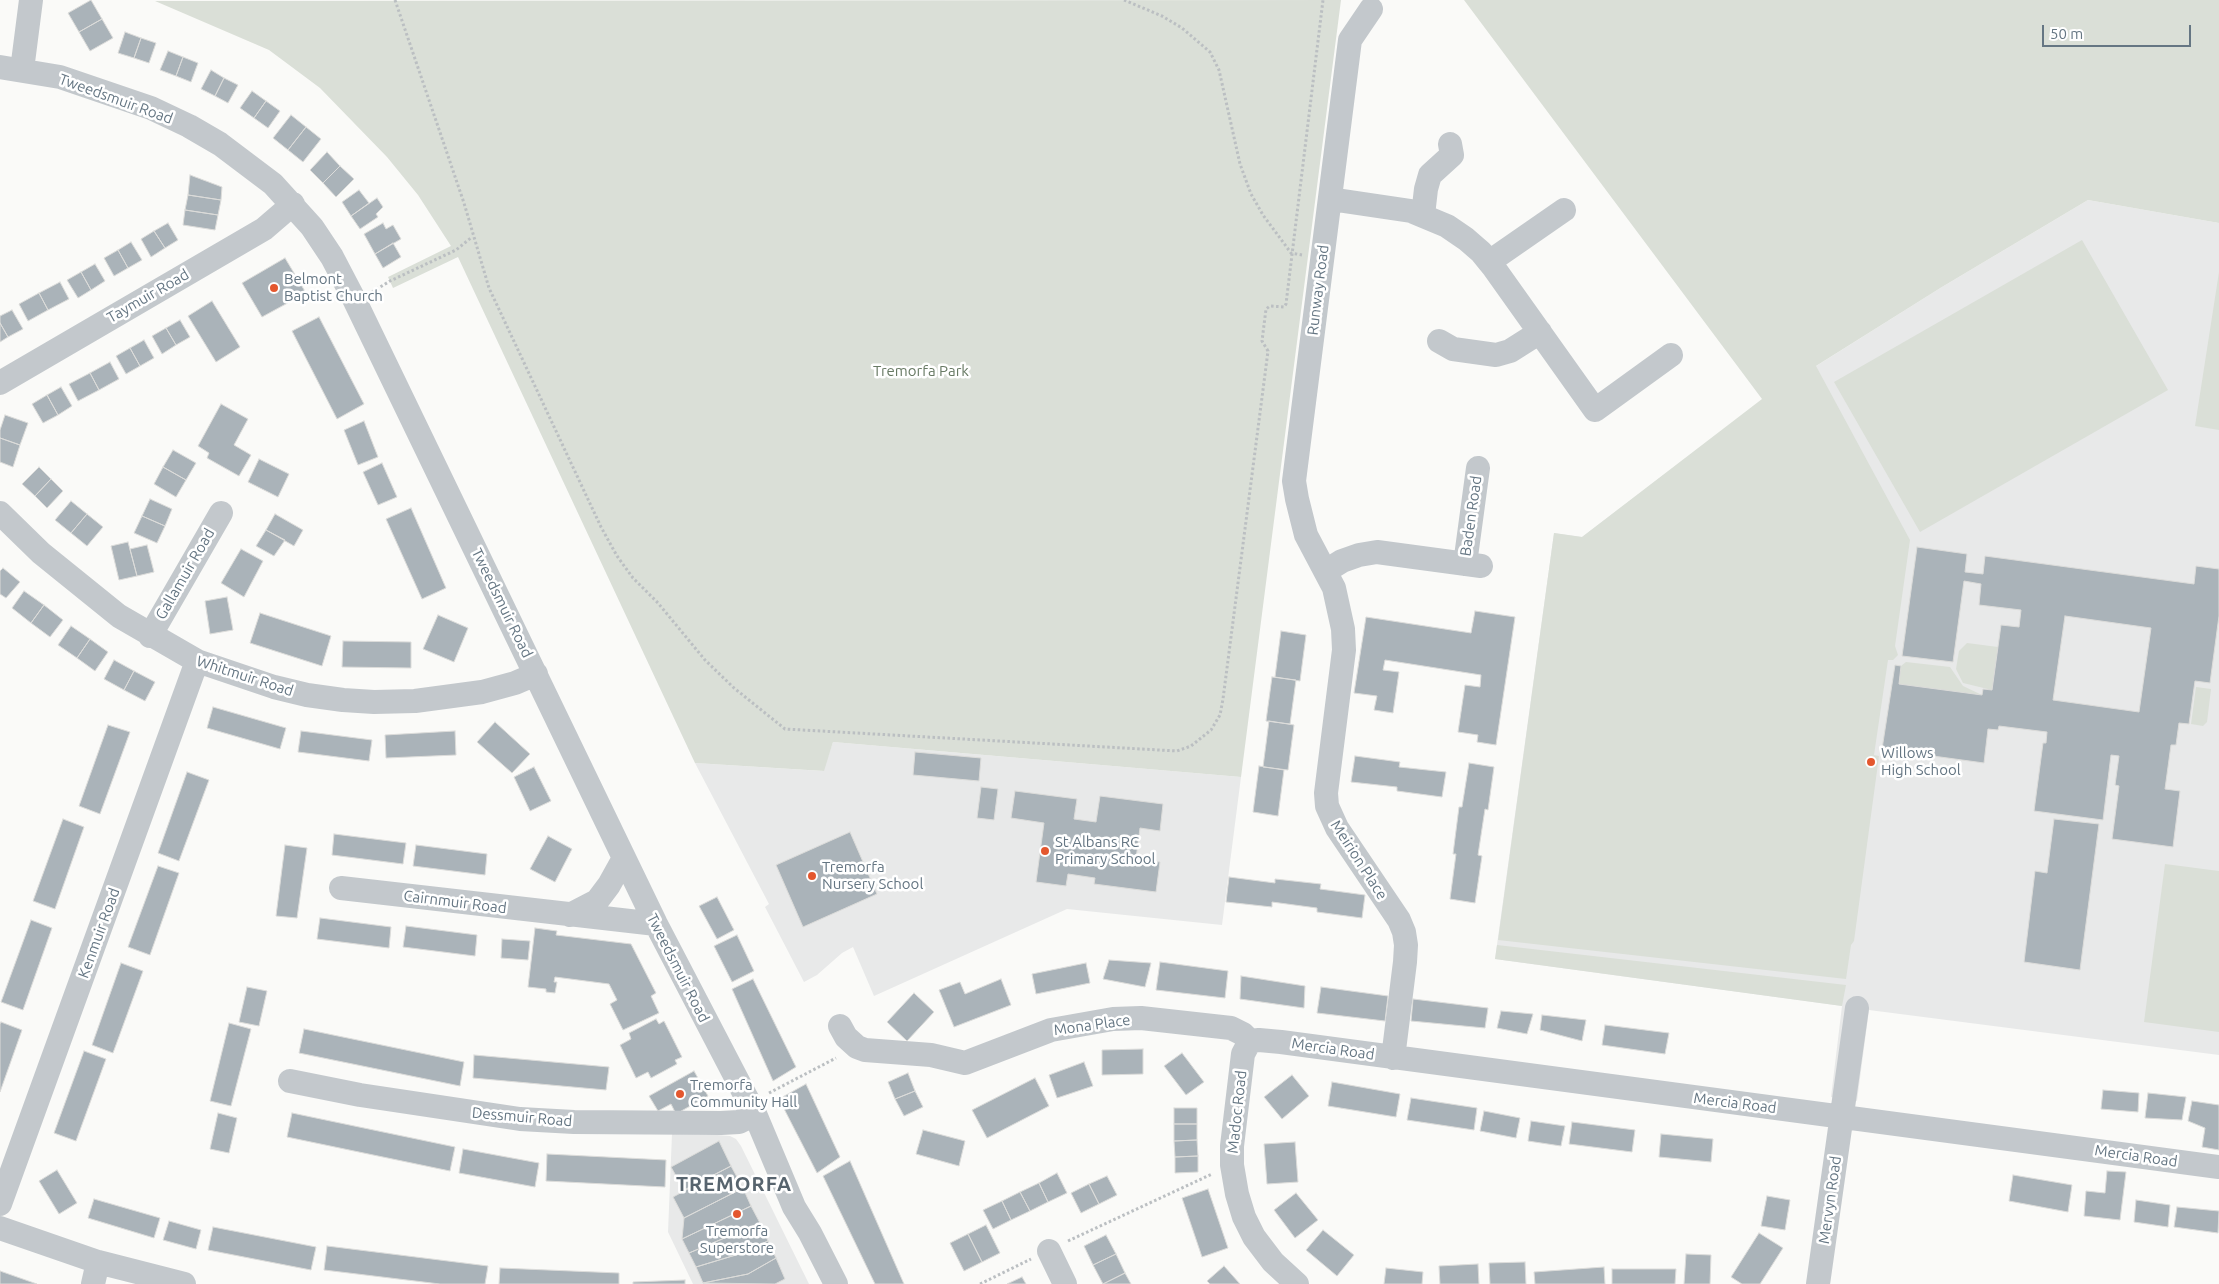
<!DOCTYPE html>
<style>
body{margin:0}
#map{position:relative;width:2219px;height:1284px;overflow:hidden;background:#fafaf8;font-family:Ubuntu,sans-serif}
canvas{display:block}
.scale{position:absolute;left:2042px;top:25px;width:149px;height:22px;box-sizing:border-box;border:2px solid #657683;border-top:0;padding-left:6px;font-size:15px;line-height:18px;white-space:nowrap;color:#657683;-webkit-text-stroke:4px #fff;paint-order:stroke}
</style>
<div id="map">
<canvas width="2219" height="1284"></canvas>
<div class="scale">50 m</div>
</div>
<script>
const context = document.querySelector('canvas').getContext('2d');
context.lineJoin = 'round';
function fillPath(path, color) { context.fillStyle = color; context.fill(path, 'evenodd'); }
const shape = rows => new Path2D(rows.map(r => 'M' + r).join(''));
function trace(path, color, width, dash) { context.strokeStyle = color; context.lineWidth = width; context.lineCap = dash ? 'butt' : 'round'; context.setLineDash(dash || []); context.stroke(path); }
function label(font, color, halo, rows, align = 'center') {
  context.font = font + ' Ubuntu,sans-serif'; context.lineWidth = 5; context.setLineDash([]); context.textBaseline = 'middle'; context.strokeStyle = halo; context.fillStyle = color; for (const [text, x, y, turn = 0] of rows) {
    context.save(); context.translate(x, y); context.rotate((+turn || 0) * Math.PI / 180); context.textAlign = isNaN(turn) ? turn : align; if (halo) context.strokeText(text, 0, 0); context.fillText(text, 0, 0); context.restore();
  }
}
const built = shape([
 [2088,200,2219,223,2219,1055,1869,1010,1857,1101,1831,1097,1842,1006,1495,959,1554,533,1582,537,1762,400,1942,287],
 [833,742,1241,777,1222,925,1067,909,874,996,853,947,842,953,817,975,804,982,765,907,769,904,695,763,823,771],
 [672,1134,717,1135,730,1136,736,1139,741,1146,809,1284,693,1284,668,1232]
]);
const green = shape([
 [1341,0,1241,777,833,742,824,771,695,763,458,257,393,288,388,277,451,246,418,195,387,157,320,88,269,50,155,1],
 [1464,0,2219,0,2219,223,2088,200,1942,287,1816,366,1910,540,1895,646,1898,655,1893,660,1888,660,1874,755,1879,756,1854,941,1851,945,1846,979,1498,940,1554,533,1582,537,1762,399],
 [2082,240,2168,390,1920,532,1834,382],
 [2219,272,2219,430,2195,426],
 [1967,643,1998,647,1992,690,1963,683,1956,669,1959,651],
 [1906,662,1950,667,1963,686,1982,695,1899,684,1901,666],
 [2196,687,2211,689,2207,722,2203,726,2191,724],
 [2165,864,2219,871,2219,1032,2144,1022],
 [1497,945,1846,985,1842,1006,1495,959]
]);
const building = shape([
 [91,0,102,19,79,32,68,13,91,0],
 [102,19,113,38,90,51,79,32,102,19],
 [125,32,141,38,134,58,118,53,125,32],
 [141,38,156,43,149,63,134,58,141,38],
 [168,51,183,57,176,76,160,70,168,51],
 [183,57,198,63,191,82,176,76,183,57],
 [211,70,224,78,215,96,201,89,211,70],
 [224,78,238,85,228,103,215,96,224,78],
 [252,91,266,101,254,118,240,108,252,91],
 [266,101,280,111,268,128,254,118,266,101],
 [291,115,306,127,288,150,273,138,291,115],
 [306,127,321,139,303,162,288,150,306,127],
 [327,152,340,166,323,183,310,170,327,152],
 [340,166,354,179,336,197,323,183,340,166],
 [190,175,222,187,221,200,188,195,190,175],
 [359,190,369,203,351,216,342,202,359,190],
 [188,195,221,200,218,215,185,210,188,195],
 [377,198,383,207,376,214,378,217,360,229,351,216,377,198],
 [185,210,218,215,215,230,183,225,185,210],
 [168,223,178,240,165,248,154,231,168,223],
 [383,223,386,229,393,225,401,239,375,254,364,234,383,223],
 [154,231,165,248,151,257,141,239,154,231],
 [131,242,142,260,128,268,118,250,131,242],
 [393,243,401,257,383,268,375,254,393,243],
 [118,250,128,268,114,276,104,258,118,250],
 [285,258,306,293,262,317,242,283,285,258],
 [95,264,105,281,91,290,81,272,95,264],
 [81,272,91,290,78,298,67,280,81,272],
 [60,282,69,299,48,310,39,293,60,282],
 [39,293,48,310,28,321,19,304,39,293],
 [212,301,240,347,216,362,188,316,212,301],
 [12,310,23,329,8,337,0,323,0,316,12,310],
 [319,317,364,404,337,419,292,331,319,317],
 [180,320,190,337,176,345,166,328,180,320],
 [0,323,8,337,0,342,0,323],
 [166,328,176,345,162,354,152,336,166,328],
 [144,340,154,358,140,366,130,348,144,340],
 [130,348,140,366,126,374,116,356,130,348],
 [110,362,119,379,99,390,90,373,110,362],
 [90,373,99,390,78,401,69,384,90,373],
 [61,387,72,406,58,415,47,395,61,387],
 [47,395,58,415,43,423,32,404,47,395],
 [221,404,248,419,234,445,251,455,239,476,207,458,209,453,198,446,221,404],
 [5,415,28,423,20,445,0,438,0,430,5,415],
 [364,421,378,457,358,465,344,430,364,421],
 [0,438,20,445,13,467,0,462,0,438],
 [173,450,196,463,186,480,163,467,173,450],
 [259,459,289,474,278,497,248,482,259,459],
 [382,463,397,497,378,505,363,472,382,463],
 [39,467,51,479,35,496,22,484,39,467],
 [163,467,186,480,176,497,154,484,163,467],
 [51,479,63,491,47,508,35,496,51,479],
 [150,499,172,509,165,526,142,516,150,499],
 [71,501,87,514,71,533,55,520,71,501],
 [411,508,446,588,422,599,386,519,411,508],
 [87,514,103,527,87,546,71,533,87,514],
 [275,514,303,530,294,546,266,530,275,514],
 [142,516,165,526,157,543,134,533,142,516],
 [266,530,285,540,274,556,256,546,266,530],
 [128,542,137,576,119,580,111,546,128,542],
 [147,545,154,572,137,576,130,549,147,545],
 [1917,547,1967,554,1965,572,1983,574,1985,556,2194,584,2196,566,2219,569,2219,616,2210,683,2195,681,2189,724,2179,723,2176,745,2171,745,2165,789,2180,791,2173,847,2112,839,2119,786,2115,785,2119,756,2111,755,2103,820,2034,811,2043,743,2046,743,2047,732,1999,726,1998,730,1988,729,1984,763,1882,749,1895,665,1901,666,1899,684,1982,695,1983,689,1992,690,2001,625,2019,627,2021,610,1979,605,1981,584,1964,581,1953,662,1902,656,1917,547],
 [2065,616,2151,628,2139,712,2053,700,2065,616],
 [241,549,263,561,244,597,221,583,241,549],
 [3,568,20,582,6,598,0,594,0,571,3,568],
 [24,591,44,605,31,623,12,608,24,591],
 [227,597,233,630,210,634,205,601,227,597],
 [44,605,63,620,50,637,31,623,44,605],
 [1475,611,1515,617,1496,745,1477,742,1478,735,1458,732,1465,685,1480,687,1481,675,1385,660,1383,670,1399,672,1393,713,1374,710,1377,696,1354,693,1366,617,1471,633,1475,611],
 [260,613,331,636,322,666,250,643,260,613],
 [438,615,468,628,454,662,423,649,438,615],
 [71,626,90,639,77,658,58,645,71,626],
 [1281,631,1306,635,1300,681,1275,677,1281,631],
 [90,639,108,652,95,671,77,658,90,639],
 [343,641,411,642,411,668,342,667,343,641],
 [114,660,134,671,124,690,104,679,114,660],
 [134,671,155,682,145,701,124,690,134,671],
 [1272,677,1296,680,1290,724,1266,721,1272,677],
 [213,707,286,728,280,749,207,728,213,707],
 [1269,721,1294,725,1288,770,1263,767,1269,721],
 [495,722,530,754,512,773,477,742,495,722],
 [108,725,130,732,100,814,79,806,108,725],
 [301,731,372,740,369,761,298,752,301,731],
 [455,731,456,755,386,758,385,735,455,731],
 [915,752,981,758,979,781,913,775,915,752],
 [1355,756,1400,762,1399,767,1446,772,1442,797,1397,791,1397,787,1351,782,1355,756],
 [1469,763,1494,767,1488,810,1485,809,1478,855,1482,856,1475,903,1450,899,1456,854,1453,854,1459,807,1462,807,1469,763],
 [1259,766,1284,770,1278,816,1253,812,1259,766],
 [534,767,551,801,530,811,514,777,534,767],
 [187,772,209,780,179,861,158,853,187,772],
 [981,787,998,789,994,820,977,818,981,787],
 [1015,791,1077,799,1074,819,1096,822,1100,796,1163,804,1160,831,1140,828,1136,859,1160,862,1156,892,1094,884,1095,878,1068,874,1066,886,1036,882,1044,823,1011,818,1015,791],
 [63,819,84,827,55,909,33,901,63,819],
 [2054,819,2099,824,2080,970,2024,962,2035,871,2047,873,2054,819],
 [850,832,877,894,803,927,776,865,850,832],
 [334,834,406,843,403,864,332,855,334,834],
 [548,836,572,849,555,882,530,869,548,836],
 [285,845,307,848,297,918,276,916,285,845],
 [416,845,487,854,485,875,413,866,416,845],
 [158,866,179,873,150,955,128,947,158,866],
 [1229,877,1275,883,1275,879,1321,884,1320,889,1365,895,1362,918,1317,912,1317,908,1272,902,1272,907,1226,902,1229,877],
 [717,897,734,930,717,939,699,906,717,897],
 [320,918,391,927,389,948,317,939,320,918],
 [31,920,52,928,23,1010,1,1002,31,920],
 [406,926,477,935,475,956,403,947,406,926],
 [535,928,557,931,556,935,631,944,656,993,651,996,659,1013,623,1030,610,1004,617,1000,609,984,555,977,554,982,557,982,555,993,546,992,546,989,528,987,535,928],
 [737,935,754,971,732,982,714,946,737,935],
 [502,939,530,941,528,960,501,958,502,939],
 [1109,960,1151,963,1145,987,1103,979,1109,960],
 [1160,962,1228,971,1225,998,1156,990,1160,962],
 [121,963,143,971,113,1053,92,1045,121,963],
 [1086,963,1090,983,1036,994,1032,974,1086,963],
 [1241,976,1305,986,1304,1008,1240,999,1241,976],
 [753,979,796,1067,773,1081,732,989,753,979],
 [1001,979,1011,1005,954,1027,939,990,960,982,965,994,1001,979],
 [247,987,267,991,259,1026,239,1022,247,987],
 [1321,987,1388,996,1385,1021,1317,1013,1321,987],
 [914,993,934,1012,907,1041,887,1022,914,993],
 [1413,999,1488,1008,1485,1028,1411,1021,1413,999],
 [1501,1011,1533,1014,1527,1034,1497,1028,1501,1011],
 [1542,1015,1586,1020,1582,1041,1540,1030,1542,1015],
 [656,1019,659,1024,664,1021,682,1057,675,1060,677,1064,651,1078,648,1072,636,1078,620,1045,631,1039,629,1033,656,1019],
 [1,1022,22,1030,0,1092,0,1024,1,1022],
 [229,1023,251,1029,231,1106,210,1101,229,1023],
 [1605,1025,1669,1033,1665,1054,1602,1045,1605,1025],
 [304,1029,464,1062,460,1086,299,1053,304,1029],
 [1143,1049,1143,1074,1102,1075,1102,1050,1143,1049],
 [84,1051,106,1059,76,1141,54,1133,84,1051],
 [1182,1053,1204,1082,1186,1095,1164,1066,1182,1053],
 [474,1055,609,1067,606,1090,473,1078,474,1055],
 [1084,1062,1093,1086,1057,1098,1049,1075,1084,1062],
 [694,1071,708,1096,676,1114,671,1104,658,1111,649,1096,694,1071],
 [908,1073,915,1091,895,1099,888,1082,908,1073],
 [1292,1075,1309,1096,1282,1119,1264,1097,1292,1075],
 [1035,1078,1049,1106,987,1138,972,1110,1035,1078],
 [1332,1082,1400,1094,1396,1117,1328,1106,1332,1082],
 [806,1084,840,1157,817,1173,779,1099,806,1084],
 [2103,1090,2139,1093,2138,1112,2101,1109,2103,1090],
 [915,1091,923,1107,904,1116,895,1099,915,1091],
 [2148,1093,2186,1097,2182,1120,2145,1118,2148,1093],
 [1411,1098,1477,1108,1474,1130,1407,1120,1411,1098],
 [2192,1101,2219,1105,2219,1150,2202,1147,2205,1128,2188,1121,2192,1101],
 [1174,1108,1197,1108,1197,1124,1174,1124,1174,1108],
 [1484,1111,1520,1118,1516,1138,1480,1131,1484,1111],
 [218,1113,237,1118,229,1153,210,1149,218,1113],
 [292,1113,455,1147,450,1171,287,1137,292,1113],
 [1531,1121,1565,1126,1561,1146,1528,1141,1531,1121],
 [1572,1122,1635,1130,1632,1152,1569,1144,1572,1122],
 [1174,1124,1197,1124,1197,1140,1174,1141,1174,1124],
 [923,1130,965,1141,959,1166,916,1154,923,1130],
 [1661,1134,1713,1139,1711,1162,1659,1157,1661,1134],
 [1197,1140,1198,1156,1175,1157,1174,1141,1197,1140],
 [719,1141,731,1166,684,1190,671,1167,719,1141],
 [1295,1142,1298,1182,1267,1184,1264,1144,1295,1142],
 [463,1149,539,1163,535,1187,459,1173,463,1149],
 [547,1154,666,1160,665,1187,546,1181,547,1154],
 [1198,1156,1198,1172,1175,1173,1175,1157,1198,1156],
 [850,1161,904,1284,875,1284,823,1176,850,1161],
 [731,1166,743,1188,684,1218,673,1197,731,1166],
 [57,1170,77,1203,59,1214,39,1181,57,1170],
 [2107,1171,2126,1172,2120,1220,2084,1216,2086,1191,2105,1193,2107,1171],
 [1057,1173,1067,1193,1048,1202,1039,1183,1057,1173],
 [2013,1175,2072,1185,2068,1212,2009,1201,2013,1175],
 [1107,1176,1117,1195,1099,1204,1089,1184,1107,1176],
 [1039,1183,1048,1202,1030,1211,1020,1192,1039,1183],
 [1089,1184,1099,1204,1081,1213,1071,1193,1089,1184],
 [743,1188,751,1206,682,1239,684,1218,743,1188],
 [1208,1189,1228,1248,1202,1257,1182,1198,1208,1189],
 [1020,1192,1030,1211,1011,1220,1002,1201,1020,1192],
 [1296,1193,1318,1220,1295,1238,1274,1210,1296,1193],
 [1767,1196,1790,1200,1785,1230,1761,1226,1767,1196],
 [94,1199,160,1218,154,1238,88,1218,94,1199],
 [2136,1200,2170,1205,2168,1227,2134,1222,2136,1200],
 [1002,1201,1011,1220,993,1229,983,1210,1002,1201],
 [751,1206,760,1223,689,1253,682,1239,751,1206],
 [2177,1207,2219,1211,2218,1233,2174,1227,2177,1207],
 [169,1221,201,1230,196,1249,163,1240,169,1221],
 [760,1223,768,1241,739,1254,696,1267,689,1253,760,1223],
 [986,1225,1000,1253,982,1262,968,1234,986,1225],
 [213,1227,316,1247,311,1270,208,1250,213,1227],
 [1323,1230,1354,1255,1337,1276,1306,1250,1323,1230],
 [1759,1233,1783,1248,1760,1284,1742,1284,1731,1277,1759,1233],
 [968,1234,982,1262,964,1271,950,1243,968,1234],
 [1106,1235,1116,1254,1093,1265,1084,1246,1106,1235],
 [768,1241,776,1258,748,1274,703,1283,696,1267,739,1254,768,1241],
 [327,1246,488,1266,485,1284,440,1284,324,1270,327,1246],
 [1116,1254,1125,1273,1103,1284,1093,1265,1116,1254],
 [1686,1254,1711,1255,1710,1284,1684,1284,1686,1254],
 [776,1258,785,1279,775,1284,703,1283,748,1274,776,1258],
 [1525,1262,1526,1284,1490,1284,1489,1263,1525,1262],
 [1478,1264,1479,1284,1440,1284,1439,1266,1478,1264],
 [1224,1266,1240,1284,1210,1284,1207,1281,1224,1266],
 [1604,1267,1605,1284,1535,1284,1534,1272,1604,1267],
 [500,1268,619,1273,619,1284,499,1284,500,1268],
 [1386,1268,1423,1272,1422,1284,1384,1284,1386,1268],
 [1612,1269,1676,1269,1675,1284,1612,1284,1612,1269],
 [0,1271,37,1284,0,1284,0,1271],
 [1125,1273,1131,1284,1103,1284,1125,1273],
 [1022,1277,1026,1284,1007,1284,1022,1277],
 [685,1280,685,1284,633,1284,633,1282,685,1280]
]);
const path = shape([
 [395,0,464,203,489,288,601,527,617,556,633,578,658,603,705,660,734,688,785,729,1177,751,1191,746,1211,730,1220,715,1223,699,1268,351,1262,341,1266,309,1270,306,1284,307,1286,304,1323,0],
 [1124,0,1162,16,1182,28,1210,52,1219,70,1240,164,1251,194,1263,215,1291,253,1302,255],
 [372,292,390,281,456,250,472,237],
 [769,1093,836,1058],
 [1068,1241,1212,1174],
 [980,1284,1031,1259]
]);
const minor = shape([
 [1371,9,1350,40,1294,481,1297,499,1306,535,1334,588,1343,629,1344,650,1326,793,1327,806,1337,828,1399,920,1404,932,1406,945,1405,962,1393,1058],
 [0,67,60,77,151,108,189,126,220,144,273,184,312,227,332,257,355,301,656,924,755,1114,794,1207,810,1233,836,1284],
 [22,70,31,0],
 [1330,199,1411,211,1447,226,1466,239,1481,252,1494,268,1595,410,1671,355],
 [1423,215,1426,189,1430,175,1452,155,1450,144],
 [1489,262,1564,210],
 [1439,341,1453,349,1496,355,1510,351,1540,332],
 [0,383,264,229,293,204],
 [0,513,41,553,119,616,197,661,274,687,307,695,343,700,374,702,415,701,482,692,515,683,536,674],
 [1465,564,1478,468],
 [1326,571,1342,561,1359,555,1377,552,1481,566],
 [150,636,221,513],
 [341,888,656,924],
 [570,915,597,901,609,885,624,858],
 [840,1026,846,1037,857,1047,865,1050,931,1055,965,1063,1051,1030,1113,1019,1141,1018,1231,1028,1243,1034,1250,1041],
 [1250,1041,1259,1040,1281,1042,2219,1167],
 [1250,1041,1243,1054,1232,1146,1232,1165,1237,1194,1244,1217,1254,1237,1273,1262,1297,1284],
 [290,1081,360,1095,520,1119,574,1122,721,1123,739,1122,755,1114],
 [0,1204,197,661],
 [0,1228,98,1262,184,1284],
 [1049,1251,1065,1284],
 [93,1284,98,1262],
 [1818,1284,1857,1008]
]);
const markers = [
 [274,288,5,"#e4572e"],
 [1871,762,5,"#e4572e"],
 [1045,851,5,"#e4572e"],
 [812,876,5,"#e4572e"],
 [680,1094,5,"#e4572e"],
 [737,1214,5,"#e4572e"]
];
const streetNames = [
 ["Tweedsmuir Road",116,99,20],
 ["Runway Road",1318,290,-83],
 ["Taymuir Road",148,296,-30],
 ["Baden Road",1471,516,-82],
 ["Gallamuir Road",185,574,-60],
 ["Tweedsmuir Road",502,603,64],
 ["Whitmuir Road",245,676,18],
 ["Meirion Place",1359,860,57],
 ["Cairnmuir Road",455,902,7],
 ["Kenmuir Road",99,933,-70],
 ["Tweedsmuir Road",678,968,63],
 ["Mona Place",1092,1025,-8],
 ["Mercia Road",1333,1049,8],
 ["Mercia Road",1735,1103,7],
 ["Madoc Road",1237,1112,-84],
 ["Dessmuir Road",522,1117,5],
 ["Mercia Road",2136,1156,8],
 ["Mervyn Road",1830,1200,-82]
];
const poiNames = [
 ["Belmont",284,279],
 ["Baptist Church",284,296],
 ["Willows",1881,753],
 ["High School",1881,770],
 ["St Albans RC",1055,842],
 ["Primary School",1055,859],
 ["Tremorfa",822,867],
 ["Nursery School",822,884],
 ["Tremorfa",690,1085],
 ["Community Hall",690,1102],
 ["Tremorfa",737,1231,"center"],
 ["Superstore",737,1248,"center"]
];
const parkNames = [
 ["Tremorfa Park",921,371]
];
const districtNames = [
 ["TREMORFA",734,1184]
];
fillPath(built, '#e8e9e9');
fillPath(green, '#dadfd7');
fillPath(building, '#aab3b9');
trace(building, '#dcdcda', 1);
trace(path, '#bbbfc2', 3, [2.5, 2.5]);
trace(minor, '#c3c8cc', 24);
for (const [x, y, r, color] of markers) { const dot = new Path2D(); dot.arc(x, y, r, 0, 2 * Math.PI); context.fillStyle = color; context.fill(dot); trace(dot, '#fff', 2); }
label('15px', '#657683', '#fff', streetNames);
label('15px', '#657683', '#fff', poiNames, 'left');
label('15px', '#687a64', '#fff', parkNames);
context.letterSpacing = '1px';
label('bold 20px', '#57646e', '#fff', districtNames);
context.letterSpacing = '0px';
</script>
